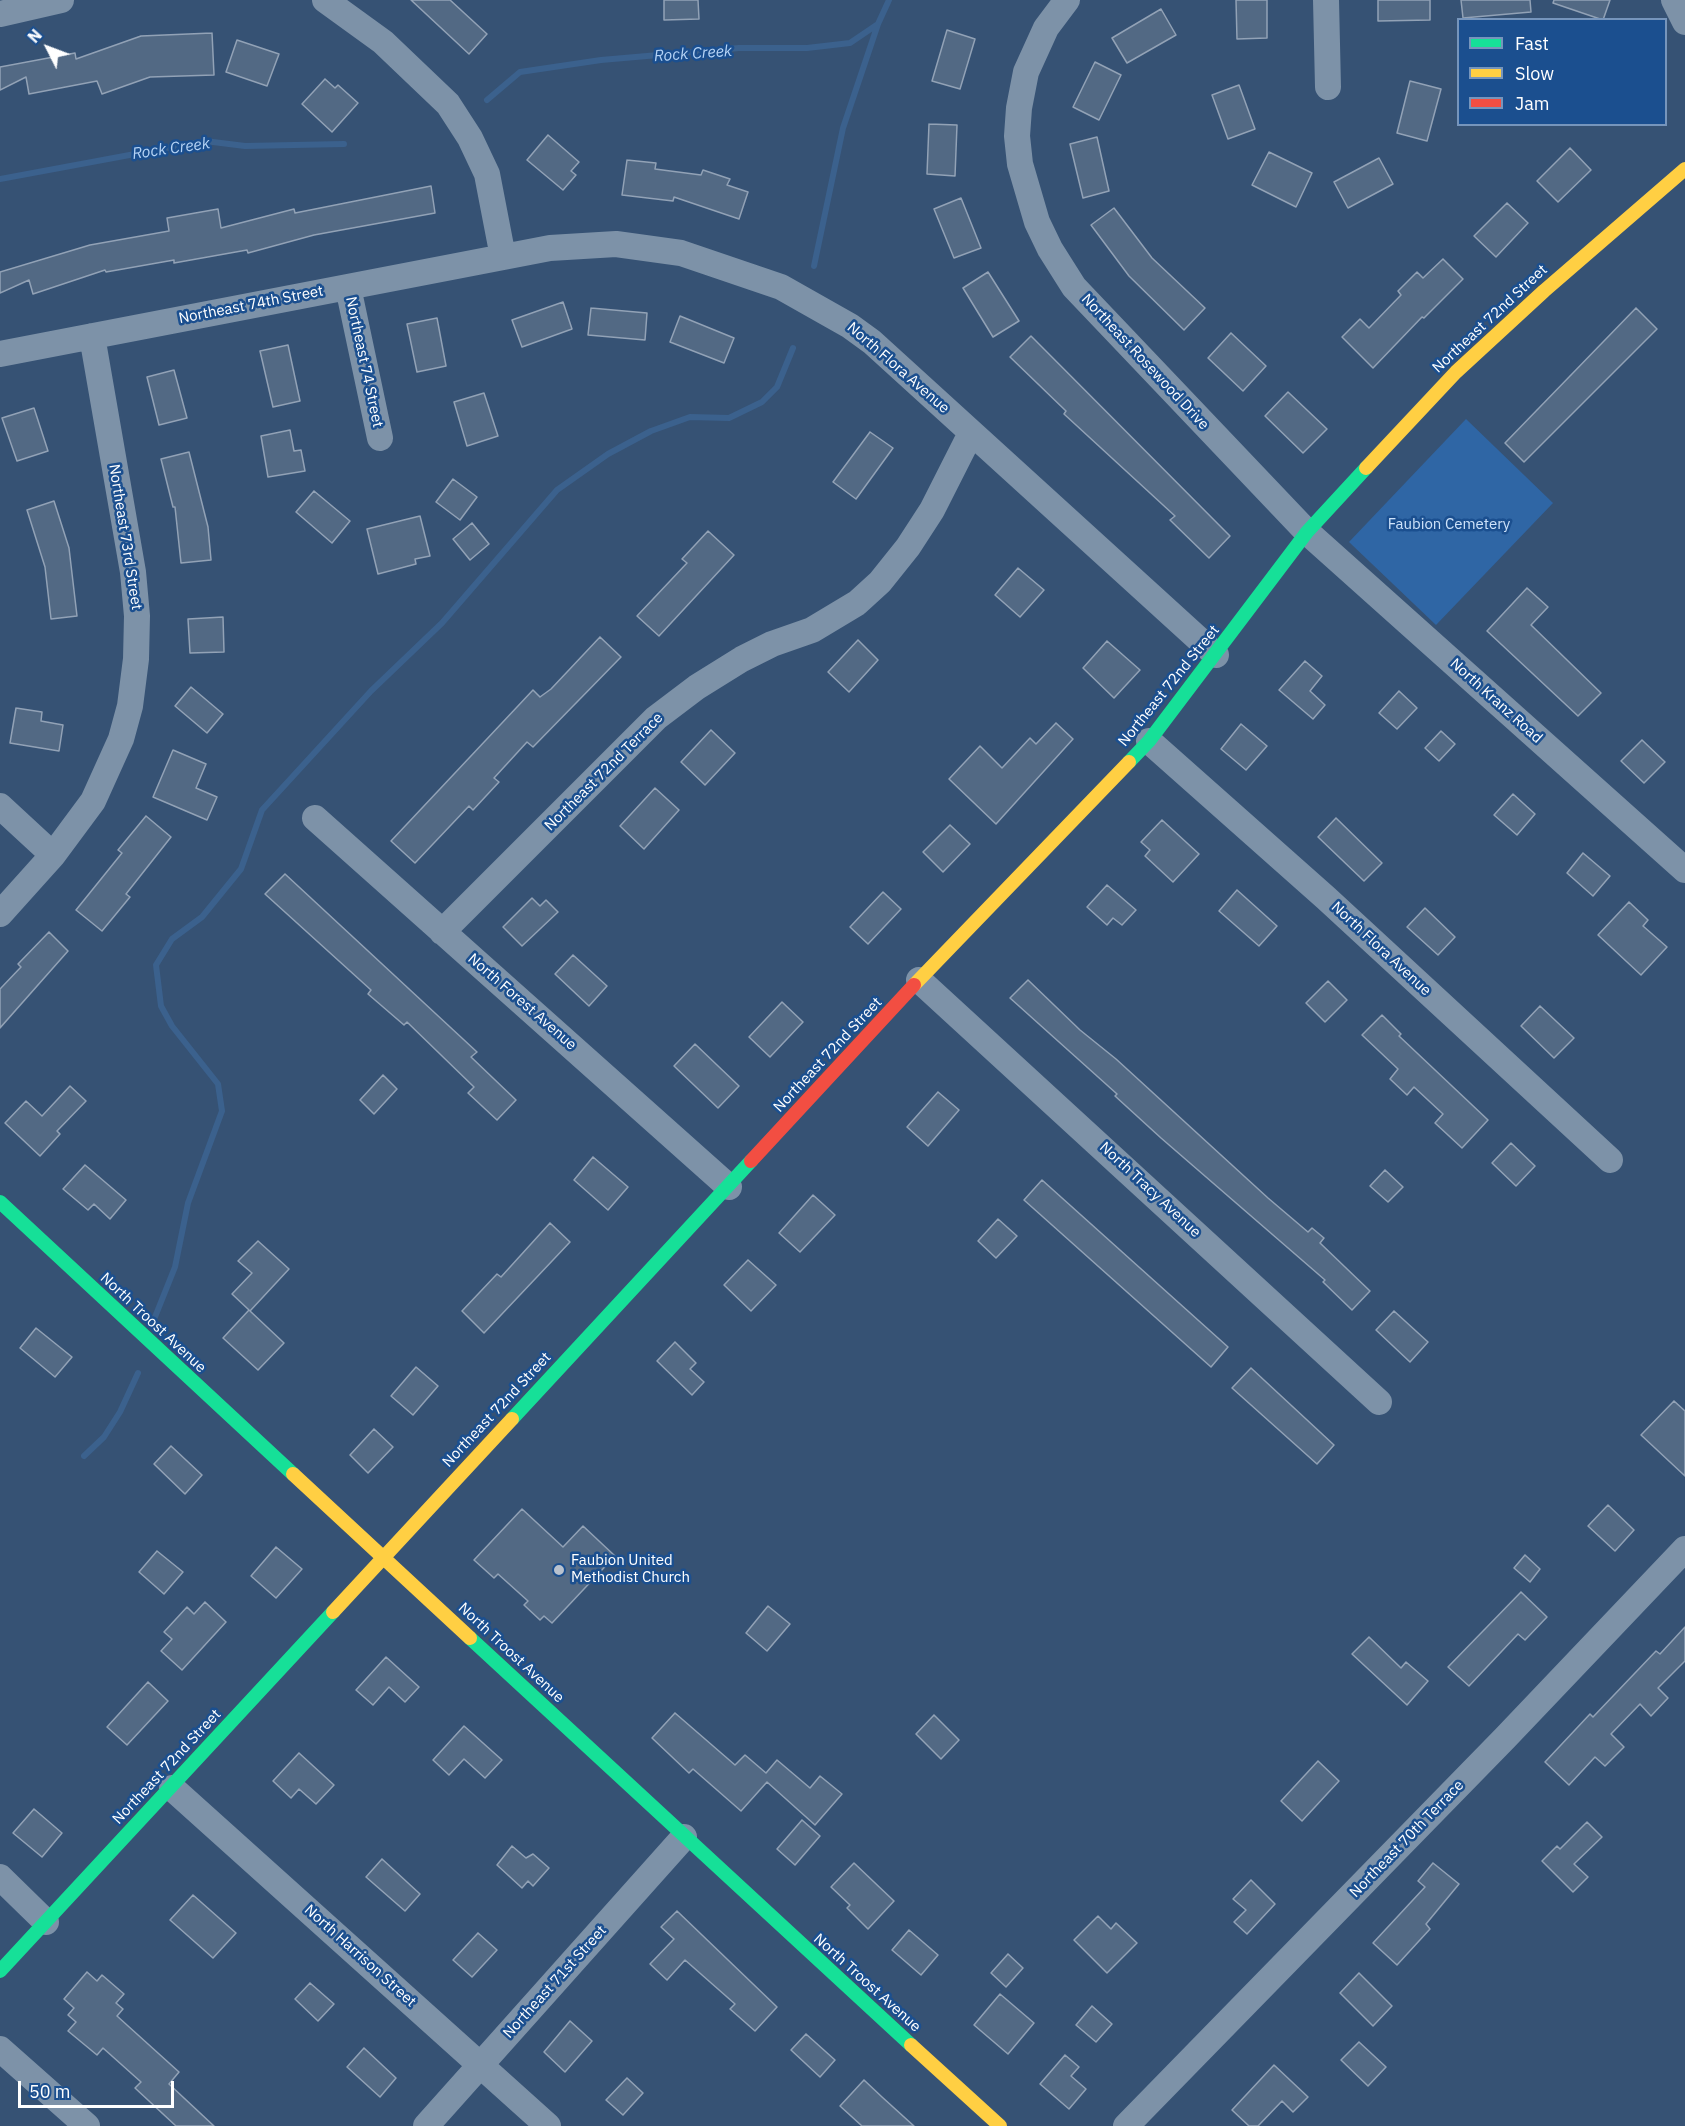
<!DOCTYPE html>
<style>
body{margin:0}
#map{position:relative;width:1685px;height:2126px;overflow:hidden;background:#365274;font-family:"IBM Plex Sans",sans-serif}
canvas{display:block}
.legend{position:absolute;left:1457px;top:18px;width:210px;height:108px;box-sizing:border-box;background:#1b4f8f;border:2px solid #7695bc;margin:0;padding:8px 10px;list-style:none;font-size:18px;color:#fff}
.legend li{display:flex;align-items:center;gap:12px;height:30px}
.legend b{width:30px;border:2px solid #7695bc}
.north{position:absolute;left:18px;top:18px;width:60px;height:60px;-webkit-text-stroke:4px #1b4f8f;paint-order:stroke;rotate:312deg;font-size:16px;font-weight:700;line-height:24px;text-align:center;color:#fff}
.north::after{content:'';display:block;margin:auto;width:21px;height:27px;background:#fff;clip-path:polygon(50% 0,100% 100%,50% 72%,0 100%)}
.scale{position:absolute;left:18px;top:2081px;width:156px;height:27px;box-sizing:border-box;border:3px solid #fff;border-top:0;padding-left:8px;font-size:18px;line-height:21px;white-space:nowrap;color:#fff;-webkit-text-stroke:4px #1b4f8f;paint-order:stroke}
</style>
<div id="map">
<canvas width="1685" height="2126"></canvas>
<ul class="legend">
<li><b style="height:8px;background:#16e098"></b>Fast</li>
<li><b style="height:8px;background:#ffcf43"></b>Slow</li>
<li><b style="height:8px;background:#f24e42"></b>Jam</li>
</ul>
<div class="north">N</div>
<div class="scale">50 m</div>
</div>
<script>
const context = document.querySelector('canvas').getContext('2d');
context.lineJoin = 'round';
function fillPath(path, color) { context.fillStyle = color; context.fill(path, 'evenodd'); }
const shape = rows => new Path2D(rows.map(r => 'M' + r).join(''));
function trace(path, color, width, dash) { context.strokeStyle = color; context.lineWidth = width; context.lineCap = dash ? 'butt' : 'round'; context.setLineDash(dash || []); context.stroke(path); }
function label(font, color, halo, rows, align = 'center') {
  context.font = font + ' "IBM Plex Sans",sans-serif'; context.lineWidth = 5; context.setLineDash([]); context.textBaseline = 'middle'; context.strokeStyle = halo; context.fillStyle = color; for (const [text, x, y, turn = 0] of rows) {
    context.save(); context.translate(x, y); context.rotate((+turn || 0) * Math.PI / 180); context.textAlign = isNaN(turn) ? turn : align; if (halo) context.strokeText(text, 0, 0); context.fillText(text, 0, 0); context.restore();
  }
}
const green = shape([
 [1466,419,1553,503,1436,625,1349,542]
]);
const stream = shape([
 [487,100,520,72,601,60,739,48,807,48,850,43,878,24,889,0],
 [0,179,205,141,245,146,344,144],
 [814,266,843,128,878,24],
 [155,1317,175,1267,188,1203,222,1111,218,1084,172,1026,161,1006,156,965,172,939,202,917,241,869,262,810,371,691,442,623,557,490,608,454,651,431,690,417,729,418,762,402,777,387,793,348],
 [84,1456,104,1437,120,1412,138,1373]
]);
const building = shape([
 [411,0,450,0,487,34,469,54,411,0],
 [664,0,698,0,699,19,664,20,664,0],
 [1236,0,1267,0,1267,38,1237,39,1236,0],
 [1378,0,1430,0,1430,20,1378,21,1378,0],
 [1461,0,1530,0,1531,12,1463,18,1461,0],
 [1554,0,1610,0,1603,20,1553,3,1554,0],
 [1161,9,1176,35,1127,63,1112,38,1161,9],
 [947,30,975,39,960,89,932,81,947,30],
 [212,33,214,75,150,77,102,94,97,81,29,94,26,77,0,90,0,67,75,53,76,59,141,36,212,33],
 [237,40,279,54,267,86,226,72,237,40],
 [1095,62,1121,75,1099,120,1073,107,1095,62],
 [325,79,335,88,338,85,358,103,332,132,302,104,325,79],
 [1410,81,1441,89,1427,141,1397,133,1410,81],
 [1239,85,1255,129,1228,139,1212,95,1239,85],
 [929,124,957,125,955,176,927,174,929,124],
 [548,135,579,162,571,171,576,175,563,190,527,160,548,135],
 [1097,137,1109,191,1083,198,1070,144,1097,137],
 [1570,148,1591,170,1558,202,1537,181,1570,148],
 [1269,152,1312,173,1296,207,1252,185,1269,152],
 [1379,158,1393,184,1348,208,1334,182,1379,158],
 [627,160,656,163,655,169,701,175,703,170,730,179,727,185,748,192,739,219,674,197,673,201,622,195,627,160],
 [431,186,435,213,314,235,248,253,247,250,174,263,174,260,106,272,105,270,33,294,29,280,0,293,0,272,90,245,169,231,167,218,218,209,221,228,294,209,295,213,431,186],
 [961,198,981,248,954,258,934,209,961,198],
 [1507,203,1528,223,1496,257,1474,236,1507,203],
 [1114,208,1152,258,1205,308,1184,330,1129,276,1091,225,1114,208],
 [1443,259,1463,279,1424,318,1422,317,1373,368,1342,337,1360,319,1369,328,1401,295,1398,291,1417,272,1423,278,1443,259],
 [988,272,1019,321,993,337,963,288,988,272],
 [563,302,572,329,522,347,512,320,563,302],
 [591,308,647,313,645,340,588,335,591,308],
 [1636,308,1657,329,1524,462,1505,443,1636,308],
 [680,316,734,338,724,363,670,342,680,316],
 [437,318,446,366,417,372,407,324,437,318],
 [1231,333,1266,366,1243,391,1208,358,1231,333],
 [1031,336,1230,536,1209,558,1170,520,1175,516,1064,414,1066,411,1010,357,1031,336],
 [288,345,300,401,273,407,260,351,288,345],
 [174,370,187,418,159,425,147,377,174,370],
 [1288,392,1327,429,1303,453,1265,416,1288,392],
 [484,393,498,436,467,446,454,402,484,393],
 [34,408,48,451,17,461,2,418,34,408],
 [290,430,294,451,301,450,305,471,268,477,261,436,290,430],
 [870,432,893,448,856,499,833,482,870,432],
 [189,452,208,527,211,560,181,563,175,507,173,507,161,459,189,452],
 [453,479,477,497,460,520,436,502,453,479],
 [314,491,350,521,332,543,296,512,314,491],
 [54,501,69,548,77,616,51,619,45,567,27,510,54,501],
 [420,516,430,556,415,559,416,564,378,574,367,529,420,516],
 [472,523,489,544,470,560,453,539,472,523],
 [708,531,734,555,659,636,637,616,687,563,682,559,708,531],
 [1018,568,1044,590,1020,617,995,595,1018,568],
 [1527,588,1548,607,1531,625,1601,693,1578,716,1487,631,1527,588],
 [223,617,224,652,190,653,188,619,223,617],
 [600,637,621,657,533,747,527,742,494,778,499,782,473,810,469,806,415,863,391,841,533,690,540,697,551,689,600,637],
 [858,640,878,660,849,692,828,672,858,640],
 [1107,641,1140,670,1114,698,1083,668,1107,641],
 [1305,661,1322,676,1310,691,1325,705,1313,719,1279,690,1305,661],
 [191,687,223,714,207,733,175,706,191,687],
 [1399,691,1417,708,1397,729,1379,713,1399,691],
 [16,708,42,712,41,721,63,725,59,751,10,743,16,708],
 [1056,723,1073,739,996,824,949,779,980,746,1002,768,1030,738,1036,744,1056,723],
 [1241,724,1267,746,1246,770,1221,749,1241,724],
 [711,730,735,753,705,785,681,762,711,730],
 [1441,731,1455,744,1439,761,1425,748,1441,731],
 [1642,740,1665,762,1644,783,1621,761,1642,740],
 [173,750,206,764,196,788,217,797,207,820,153,797,173,750],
 [655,788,679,810,644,849,620,826,655,788],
 [1513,794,1535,814,1517,835,1494,815,1513,794],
 [146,816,171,837,126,894,130,897,102,931,76,910,122,853,118,850,146,816],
 [1336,818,1382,863,1364,881,1318,837,1336,818],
 [1162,820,1199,854,1173,882,1145,856,1150,850,1141,842,1162,820],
 [950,825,970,844,943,872,923,852,950,825],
 [1583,853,1610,876,1593,896,1567,873,1583,853],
 [285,874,477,1052,471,1057,516,1100,497,1120,468,1093,474,1087,407,1022,404,1025,368,994,371,990,265,894,285,874],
 [1107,885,1136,910,1122,925,1113,918,1107,925,1087,907,1107,885],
 [1237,890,1277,926,1259,946,1219,911,1237,890],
 [883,892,901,909,868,944,850,927,883,892],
 [532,898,540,906,546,900,558,912,522,946,503,927,532,898],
 [1629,902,1648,920,1643,926,1667,947,1641,975,1598,935,1629,902],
 [1425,908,1455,937,1438,955,1407,927,1425,908],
 [49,932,68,951,0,1028,0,989,21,967,18,964,49,932],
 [573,955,607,986,589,1006,555,974,573,955],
 [1028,980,1080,1030,1116,1059,1268,1198,1308,1232,1312,1228,1324,1238,1320,1243,1370,1291,1352,1310,1323,1282,1325,1280,1161,1138,1115,1096,1117,1094,1010,998,1028,980],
 [1328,981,1347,1000,1325,1022,1306,1003,1328,981],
 [782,1002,803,1022,770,1057,749,1037,782,1002],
 [1540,1006,1574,1038,1554,1058,1521,1026,1540,1006],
 [1382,1015,1401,1034,1399,1036,1488,1120,1462,1148,1435,1123,1443,1114,1414,1087,1407,1095,1390,1079,1398,1069,1362,1035,1382,1015],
 [695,1044,739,1086,718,1108,674,1066,695,1044],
 [383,1075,397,1089,374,1114,360,1100,383,1075],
 [70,1086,86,1101,57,1131,60,1134,40,1156,5,1123,26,1101,42,1116,70,1086],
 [938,1092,959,1110,928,1146,907,1127,938,1092],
 [1511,1143,1535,1166,1516,1186,1492,1163,1511,1143],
 [593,1157,628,1187,608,1210,574,1180,593,1157],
 [85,1165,126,1200,110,1219,94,1204,88,1210,63,1189,85,1165],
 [1385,1170,1403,1187,1388,1202,1370,1186,1385,1170],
 [1042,1180,1228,1347,1211,1367,1024,1200,1042,1180],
 [813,1195,835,1215,800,1252,779,1233,813,1195],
 [998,1219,1017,1236,996,1258,978,1241,998,1219],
 [550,1223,570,1242,484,1333,462,1311,497,1274,501,1277,550,1223],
 [258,1241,289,1269,250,1311,284,1343,258,1370,223,1338,249,1310,232,1294,252,1273,238,1261,258,1241],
 [748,1260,776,1285,751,1311,724,1285,748,1260],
 [1394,1311,1428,1342,1410,1362,1376,1330,1394,1311],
 [36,1328,72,1357,55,1377,20,1348,36,1328],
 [675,1342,696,1363,690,1369,704,1382,692,1395,657,1361,675,1342],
 [416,1367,438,1386,413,1415,391,1396,416,1367],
 [1251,1368,1334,1445,1317,1464,1232,1388,1251,1368],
 [1674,1401,1685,1411,1685,1476,1641,1435,1674,1401],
 [374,1429,393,1447,368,1473,350,1455,374,1429],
 [171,1446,202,1475,185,1494,154,1464,171,1446],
 [1608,1505,1634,1530,1615,1551,1588,1526,1608,1505],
 [522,1509,563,1547,583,1526,615,1556,552,1623,544,1616,540,1620,524,1605,528,1601,498,1574,494,1578,474,1560,522,1509],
 [276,1547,302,1569,276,1598,251,1576,276,1547],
 [157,1551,183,1572,164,1594,139,1572,157,1551],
 [1525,1555,1540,1569,1530,1582,1514,1568,1525,1555],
 [1521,1592,1547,1617,1525,1640,1518,1634,1469,1686,1448,1667,1521,1592],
 [205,1602,226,1622,182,1670,161,1651,172,1639,164,1632,187,1607,194,1614,205,1602],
 [768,1606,790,1624,767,1651,746,1633,768,1606],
 [1685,1627,1685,1661,1658,1688,1668,1698,1651,1716,1640,1704,1611,1734,1624,1747,1605,1766,1595,1757,1569,1785,1545,1762,1590,1714,1593,1717,1656,1651,1660,1654,1685,1627],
 [1369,1637,1401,1668,1406,1662,1428,1681,1407,1705,1352,1654,1369,1637],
 [386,1657,419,1687,405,1702,389,1687,373,1705,356,1690,386,1657],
 [148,1682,168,1701,127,1745,107,1727,148,1682],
 [675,1713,735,1765,745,1755,766,1773,777,1760,810,1788,820,1776,842,1794,815,1825,767,1782,741,1811,693,1769,689,1773,652,1738,675,1713],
 [934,1715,959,1740,941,1759,916,1734,934,1715],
 [464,1726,502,1760,485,1778,464,1759,449,1775,433,1760,464,1726],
 [299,1753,334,1785,316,1804,299,1789,291,1798,273,1781,299,1753],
 [1318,1761,1339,1781,1302,1821,1281,1801,1318,1761],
 [34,1809,62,1833,42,1857,13,1833,34,1809],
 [802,1820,820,1836,795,1865,777,1849,802,1820],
 [1587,1822,1602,1837,1574,1864,1588,1877,1573,1892,1542,1861,1557,1846,1560,1849,1587,1822],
 [512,1846,526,1858,533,1854,549,1868,533,1886,528,1881,522,1888,497,1865,512,1846],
 [382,1859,420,1894,405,1911,366,1877,382,1859],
 [854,1863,894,1901,868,1929,847,1908,850,1905,831,1887,854,1863],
 [1433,1863,1459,1884,1426,1924,1430,1929,1397,1965,1373,1943,1425,1887,1418,1881,1433,1863],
 [1251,1880,1275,1904,1247,1934,1234,1922,1246,1910,1233,1899,1251,1880],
 [193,1895,236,1933,213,1958,170,1920,193,1895],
 [677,1911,777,2007,755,2031,730,2009,735,2004,685,1960,667,1980,650,1964,674,1939,661,1927,677,1911],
 [1098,1916,1111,1929,1116,1923,1137,1943,1107,1973,1074,1940,1098,1916],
 [909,1930,938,1955,921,1975,892,1950,909,1930],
 [478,1933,497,1950,472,1977,453,1960,478,1933],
 [1008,1954,1023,1968,1006,1987,991,1973,1008,1954],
 [87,1972,97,1981,102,1975,124,1994,116,2003,123,2009,117,2016,179,2072,169,2084,214,2126,176,2126,135,2088,141,2082,103,2048,97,2055,68,2031,76,2022,68,2015,74,2008,64,1999,87,1972],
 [1359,1973,1392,2006,1373,2026,1340,1993,1359,1973],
 [310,1983,334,2004,318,2021,295,1999,310,1983],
 [1000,1994,1034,2023,1008,2054,974,2025,1000,1994],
 [1092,2006,1112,2024,1096,2042,1076,2025,1092,2006],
 [570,2021,592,2041,565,2072,544,2052,570,2021],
 [806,2034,835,2060,820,2077,791,2050,806,2034],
 [1359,2042,1386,2067,1368,2086,1341,2060,1359,2042],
 [364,2048,396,2078,380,2097,347,2067,364,2048],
 [1065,2055,1079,2067,1071,2076,1086,2089,1069,2109,1040,2084,1065,2055],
 [1274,2065,1308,2097,1293,2112,1282,2101,1258,2126,1249,2126,1232,2110,1274,2065],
 [627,2078,643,2093,623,2115,606,2100,627,2078],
 [864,2080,882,2097,914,2126,862,2126,840,2106,864,2080]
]);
const street = shape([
 [325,0,383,42,448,104,470,138,487,174,503,257],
 [1067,0,1046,28,1026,72,1019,108,1017,136,1020,164,1037,222,1050,249,1074,287,1307,532,1685,870],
 [1326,0,1328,87],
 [1674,0,1685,22],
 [0,14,61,0],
 [348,287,380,438],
 [0,354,550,248,616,244,681,253,781,287,850,326,872,342,1216,655],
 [1149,741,1326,898,1610,1160],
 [0,806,53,855],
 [315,818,729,1187],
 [0,914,53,855,93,801,121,739,130,706,136,659,137,616,133,572,92,336],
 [442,932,656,718,697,687,742,659,772,644,812,630,857,603,880,582,908,547,932,510,971,433],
 [919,980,1379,1402],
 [172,1788,548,2126],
 [0,1877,46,1922],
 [0,2049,87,2126],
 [426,2126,684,1837],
 [1126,2126,1505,1738,1685,1549]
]);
const fast = shape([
 [1129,762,1149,741,1307,532,1366,468],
 [0,1202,293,1474],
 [512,1419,751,1161],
 [470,1638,911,2045],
 [0,1971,333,1612]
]);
const slow = shape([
 [1366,468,1456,372,1544,291,1685,169],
 [914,985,1129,762],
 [293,1474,470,1638],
 [333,1612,512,1419],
 [911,2045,1000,2126]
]);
const jam = shape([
 [751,1161,914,985]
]);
const markers = [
 [559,1570,6,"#b9c2ce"]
];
const streetNames = [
 ["Northeast 74th Street",251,305,-11],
 ["Northeast 72nd Street",1490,319,-43],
 ["Northeast 74 Street",364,362,78],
 ["Northeast Rosewood Drive",1145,362,47],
 ["North Flora Avenue",898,368,41],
 ["Northeast 73rd Street",125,537,81],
 ["Northeast 72nd Street",1169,686,-51],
 ["North Kranz Road",1496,701,42],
 ["Northeast 72nd Terrace",604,772,-45],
 ["North Flora Avenue",1381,949,43],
 ["North Forest Avenue",522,1002,41],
 ["Northeast 72nd Street",828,1055,-47],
 ["North Tracy Avenue",1150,1190,43],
 ["North Troost Avenue",153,1323,43],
 ["Northeast 72nd Street",497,1410,-47],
 ["North Troost Avenue",511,1653,43],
 ["Northeast 72nd Street",167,1767,-47],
 ["Northeast 70th Terrace",1407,1839,-46],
 ["North Harrison Street",360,1956,42],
 ["Northeast 71st Street",555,1982,-48],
 ["North Troost Avenue",867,1983,42]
];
const parkNames = [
 ["Faubion Cemetery",1449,525]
];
const poiNames = [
 ["Faubion United",571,1561],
 ["Methodist Church",571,1578]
];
const waterNames = [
 ["Rock Creek",693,54,-4],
 ["Rock Creek",171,149,-8]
];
fillPath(green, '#2f66a5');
trace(stream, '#3b618d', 6);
fillPath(building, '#526984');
trace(building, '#92a2b6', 1.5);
trace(street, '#7d92a8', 26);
trace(fast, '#16e098', 14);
trace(slow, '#ffcf43', 14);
trace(jam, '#f24e42', 14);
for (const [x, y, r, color] of markers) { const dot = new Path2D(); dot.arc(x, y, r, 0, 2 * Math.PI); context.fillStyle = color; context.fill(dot); trace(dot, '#1b4f8f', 2); }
label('15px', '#fff', '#1b4f8f', streetNames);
label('15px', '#cfe3fa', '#1b4f8f', parkNames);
label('15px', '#fff', '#1b4f8f', poiNames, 'left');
label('italic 16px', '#b5d3f5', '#1b4f8f', waterNames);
</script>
